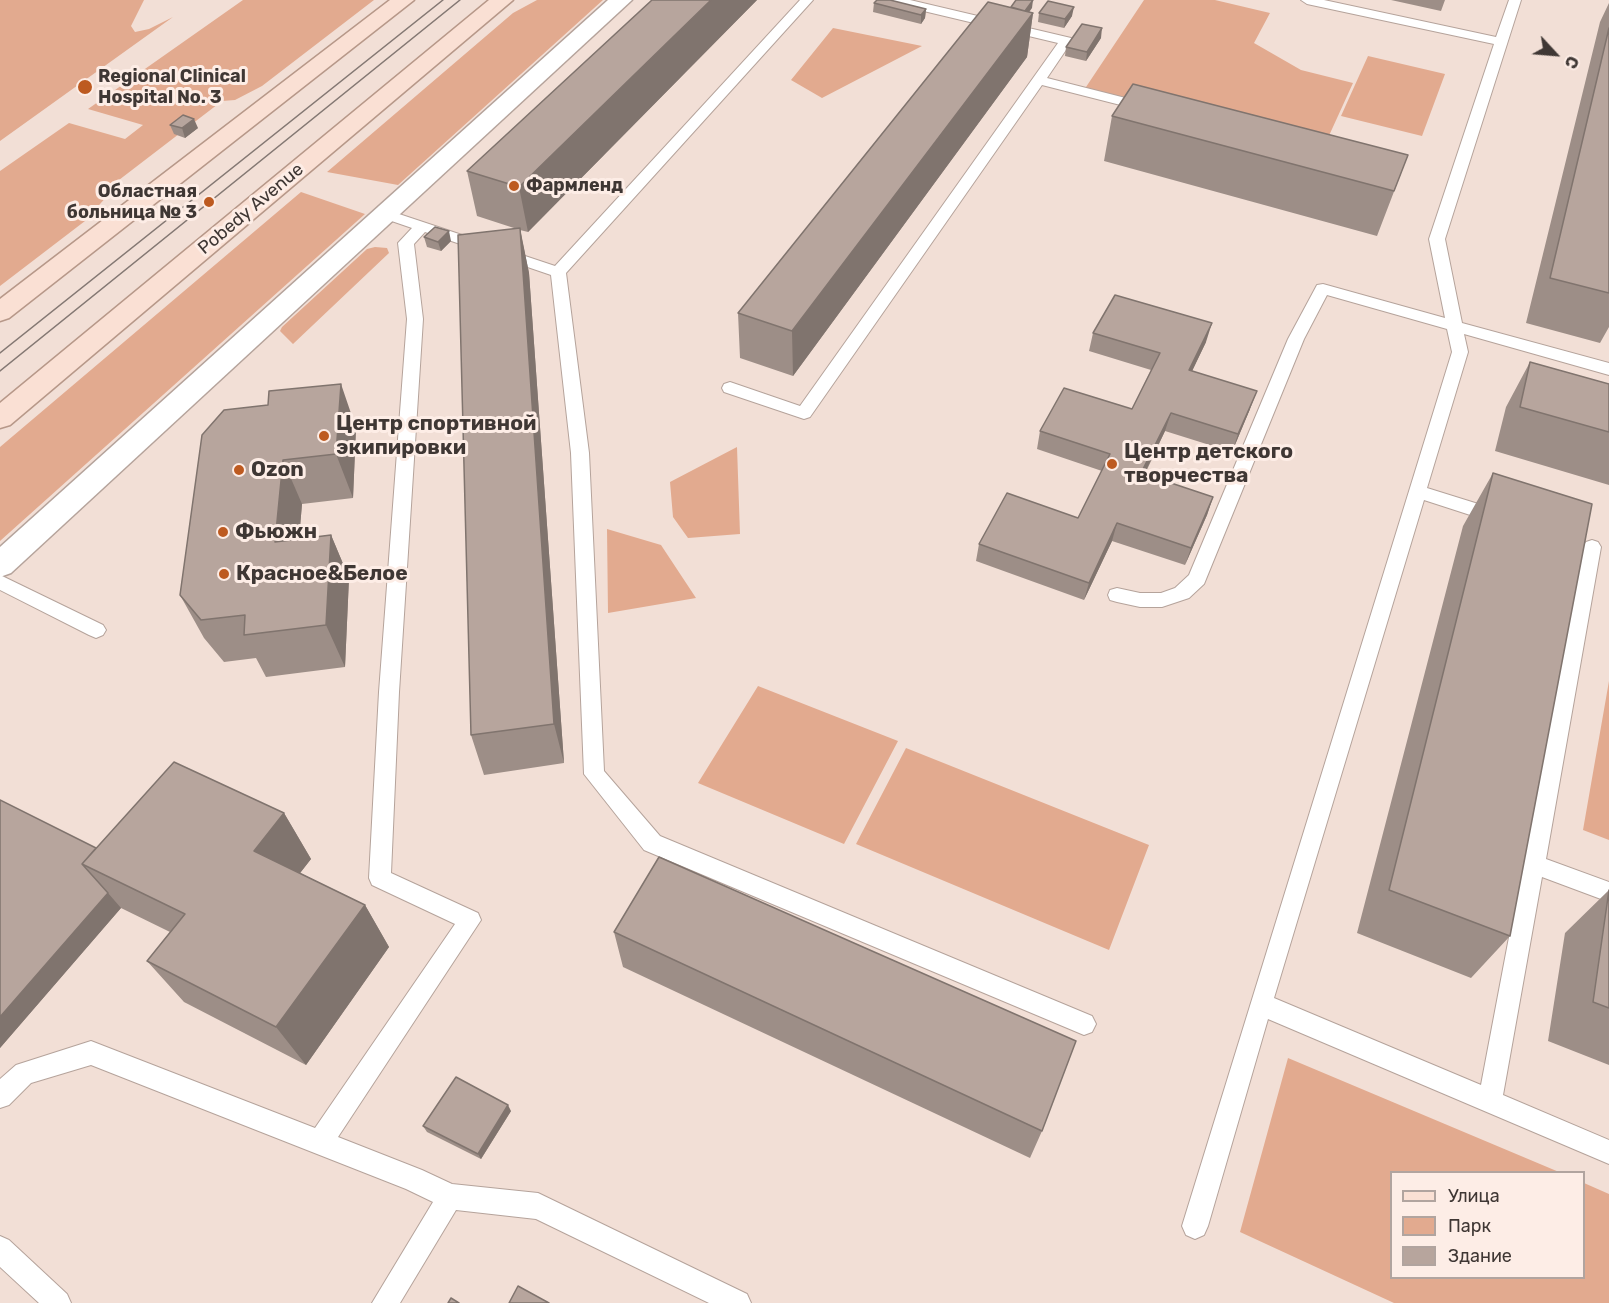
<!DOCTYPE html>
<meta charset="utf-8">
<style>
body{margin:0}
#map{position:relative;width:1609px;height:1303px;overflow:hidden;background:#f2dfd6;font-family:Rubik,sans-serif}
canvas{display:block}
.legend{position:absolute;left:1390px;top:1171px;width:195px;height:108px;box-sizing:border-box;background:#fdede6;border:2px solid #b1a49f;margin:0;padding:8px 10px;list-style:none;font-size:18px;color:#3f3734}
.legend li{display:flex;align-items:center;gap:12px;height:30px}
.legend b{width:30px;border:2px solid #b1a49f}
.north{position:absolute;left:1525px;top:24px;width:60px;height:60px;-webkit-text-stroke:4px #fdede6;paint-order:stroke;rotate:116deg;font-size:16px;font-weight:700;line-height:24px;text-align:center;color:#3f3734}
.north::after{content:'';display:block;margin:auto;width:21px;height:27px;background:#3f3734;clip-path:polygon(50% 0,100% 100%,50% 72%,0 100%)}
</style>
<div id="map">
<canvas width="1609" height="1303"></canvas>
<ul class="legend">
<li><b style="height:8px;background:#fae0d4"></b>Улица</li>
<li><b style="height:16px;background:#e2aa8f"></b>Парк</li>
<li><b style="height:16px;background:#b7a59d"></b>Здание</li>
</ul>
<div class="north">С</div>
</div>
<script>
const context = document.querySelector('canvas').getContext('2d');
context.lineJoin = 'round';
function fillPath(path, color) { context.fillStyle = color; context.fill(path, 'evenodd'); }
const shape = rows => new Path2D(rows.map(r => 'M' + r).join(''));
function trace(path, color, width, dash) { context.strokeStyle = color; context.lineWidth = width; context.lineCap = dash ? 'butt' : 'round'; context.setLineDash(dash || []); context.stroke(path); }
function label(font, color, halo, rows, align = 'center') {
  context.font = font + ' Rubik,sans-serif'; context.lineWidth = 6; context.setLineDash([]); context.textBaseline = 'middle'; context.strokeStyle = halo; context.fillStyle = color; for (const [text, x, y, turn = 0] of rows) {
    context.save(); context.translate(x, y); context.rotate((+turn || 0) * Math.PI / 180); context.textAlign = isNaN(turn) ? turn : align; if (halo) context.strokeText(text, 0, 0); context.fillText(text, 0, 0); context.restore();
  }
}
const green = shape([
 [0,0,144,0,131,26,135,32,149,29,173,17,0,141],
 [243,0,374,0,262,86,235,100,222,101,102,193,108,195,85,221,0,286,0,171,69,123,125,139,143,125,88,109],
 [537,0,603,0,398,185,327,172,513,13],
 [1144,0,1215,0,1270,13,1254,43,1301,70,1353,83,1322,151,1084,90],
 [833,28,922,46,822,98,791,80],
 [1368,56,1445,74,1422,136,1341,116],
 [301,192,365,214,0,541,0,447],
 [375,247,387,248,389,253,293,344,280,331,282,327,367,249],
 [737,447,740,534,688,538,673,517,670,482],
 [607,529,661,545,696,598,608,613],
 [1609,681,1609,840,1583,830],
 [758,686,898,741,844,844,698,783],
 [906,748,1149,845,1109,950,856,844],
 [1288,1058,1559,1172,1392,1172,1392,1278,1584,1278,1584,1183,1609,1194,1609,1303,1394,1303,1240,1232]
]);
const lane = shape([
 [800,0,813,0,566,273,589,453,604,771,660,836,1092,1016,1096,1024,1092,1032,1084,1035,644,850,584,774,571,453,551,275,425,232,414,244,423,319,399,692,391,873,478,913,481,920,338,1137,422,1170,452,1184,538,1193,747,1294,751,1303,709,1303,536,1219,456,1210,400,1303,372,1303,433,1202,406,1189,91,1065,31,1083,9,1105,0,1108,0,1079,16,1065,91,1041,315,1128,455,924,372,885,369,878,379,692,407,319,398,243,412,228,380,217,378,214,385,210,390,211,555,266,800,0],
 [888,0,910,0,1071,38,1072,41,1047,78,1153,105,1155,108,1148,112,1042,85,810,417,804,419,724,392,722,388,724,384,730,382,800,406,1058,43,890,3,888,0],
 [1301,0,1324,0,1496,37,1509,0,1521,0,1445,239,1462,323,1609,363,1609,375,1464,334,1468,352,1427,488,1504,512,1507,517,1504,522,1498,524,1424,500,1274,998,1481,1085,1583,547,1586,542,1592,540,1598,542,1601,547,1546,859,1609,882,1609,902,1542,877,1503,1095,1609,1140,1609,1164,1268,1019,1208,1226,1204,1235,1195,1239,1186,1235,1182,1226,1452,352,1447,329,1327,295,1304,339,1204,584,1189,598,1162,607,1140,607,1117,602,1110,600,1108,595,1110,590,1117,588,1140,593,1161,593,1175,588,1189,575,1288,339,1317,285,1323,284,1445,318,1429,239,1494,44,1307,4,1301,0],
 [0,575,103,625,106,630,103,635,96,638,89,635,0,590,0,575],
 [0,1236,9,1240,67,1294,71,1303,39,1303,0,1267,0,1236]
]);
const street = shape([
 [608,0,632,0,11,573,0,577,0,547,608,0]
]);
const primary = shape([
 [390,0,414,0,9,318,0,321,0,299,390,0],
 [489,0,513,0,10,425,0,428,0,403,489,0]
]);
const tram = shape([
 [0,353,443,0],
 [0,371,460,0]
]);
const wall = shape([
 [652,0,757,0,528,232,520,230,529,273,564,763,484,775,471,735,517,229,477,216,467,171],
 [1391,0,1445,0,1441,11],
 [874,3,926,9,925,18,921,24,873,12],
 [1609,3,1609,327,1600,343,1526,323,1600,22],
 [1032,8,1029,12,1033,13,1027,57,793,376,740,358,738,313],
 [1039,13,1072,16,1064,28,1038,22],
 [1101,38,1086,61,1065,56,1066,47],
 [1112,116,1408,155,1377,236,1104,161],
 [170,125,198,128,185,138,174,134],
 [424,237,451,241,441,251,427,247],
 [1093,333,1206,342,1192,371,1250,409,1232,452,1165,431,1145,474,1213,497,1207,515,1185,565,1112,541,1084,600,976,561,979,544,1078,518,1102,471,1037,449,1040,431,1132,409,1151,370,1089,351],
 [1530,362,1609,384,1609,485,1495,451,1506,407],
 [356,428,353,498,302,504,299,539,331,535,349,578,345,667,266,677,256,658,224,662,204,638,180,595,202,435],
 [1493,473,1510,936,1471,978,1357,933,1463,526],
 [0,800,96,848,284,813,311,859,300,873,365,905,389,947,306,1065,184,1002,147,961,170,932,121,908,0,1048],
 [1609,890,1609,1065,1548,1041,1565,933],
 [614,932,1042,1131,1030,1158,623,967],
 [511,1111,481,1159,427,1132,423,1126]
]);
const shadedWall = shape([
 [711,0,757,0,528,232,519,187],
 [1033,0,1032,8,1023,20,1025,11],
 [1074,7,1072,16,1064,28,1065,19],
 [926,9,925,18,921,24,921,15],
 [1033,13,1027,57,793,376,792,331],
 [1102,28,1101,38,1086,61,1087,52],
 [194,119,198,128,185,138,182,128],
 [520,228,529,273,564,763,554,724],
 [449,231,451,241,441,251,438,242],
 [1212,323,1206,342,1184,388,1189,370],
 [341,384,356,428,353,498,336,454],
 [1257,391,1250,409,1232,452,1238,434],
 [1171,413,1165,431,1136,491,1141,473],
 [283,460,302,504,295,585,275,542],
 [1213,497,1207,515,1185,565,1191,548],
 [1117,523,1112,541,1084,600,1089,583],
 [331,535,349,578,345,667,326,625],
 [284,813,311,859,283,895,254,851],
 [108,893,121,908,0,1048,0,1017],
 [365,905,389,947,306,1065,276,1027],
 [508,1105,511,1111,481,1159,478,1154]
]);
const building = shape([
 [652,0,711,0,519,187,467,171,652,0],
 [877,0,890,0,926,9,921,15,874,3,877,0],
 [1016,0,1033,0,1025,11,1011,7,1016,0],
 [1048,1,1074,7,1065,19,1039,13,1048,1],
 [988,2,1033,13,792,331,738,313,988,2],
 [1082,24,1102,28,1087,52,1066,47,1082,24],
 [1609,28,1609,293,1550,278,1609,28],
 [1133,84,1408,155,1394,191,1112,116,1133,84],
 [183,115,194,119,182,128,170,125,183,115],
 [435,227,449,231,438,242,424,237,435,227],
 [520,228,554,724,471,735,458,235,520,228],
 [1115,295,1212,323,1189,370,1257,391,1238,434,1171,413,1141,473,1213,497,1191,548,1117,523,1089,583,979,544,1007,493,1078,518,1110,454,1040,431,1064,388,1132,409,1160,353,1093,333,1115,295],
 [1530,362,1609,384,1609,432,1520,407,1530,362],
 [341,384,336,454,283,460,275,542,331,535,326,625,244,635,245,615,201,620,180,595,202,435,224,410,268,405,269,391,341,384],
 [1493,473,1592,504,1510,936,1389,890,1493,473],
 [174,762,284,813,254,851,365,905,276,1027,147,961,185,914,82,864,174,762],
 [0,800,96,848,82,864,108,893,0,1017,0,800],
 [659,857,1076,1041,1042,1131,614,932,659,857],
 [1609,890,1609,1008,1593,1002,1609,890],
 [456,1077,508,1105,478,1154,423,1126,456,1077],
 [518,1286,549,1303,509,1303,518,1286],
 [451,1298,459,1303,448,1303,451,1298]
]);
const markers = [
 [85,87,8,"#bd5a20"],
 [514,186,6,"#bd5a20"],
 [209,202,6,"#bd5a20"],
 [324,436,6,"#bd5a20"],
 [1112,464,6,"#bd5a20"],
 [239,470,6,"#bd5a20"],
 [223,532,6,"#bd5a20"],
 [224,574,6,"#bd5a20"]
];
const farPoinames = [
 ["Regional Clinical",98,77],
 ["Hospital No. 3",98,98],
 ["Фармленд",526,186],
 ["Областная",197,192,"right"],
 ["больница № 3",197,213,"right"]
];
const farStreetnames = [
 ["Pobedy Avenue",251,209,-40]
];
const poiNames = [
 ["Центр спортивной",336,424],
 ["экипировки",336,448],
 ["Центр детского",1124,452],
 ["творчества",1124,476],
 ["Ozon",251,470],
 ["Фьюжн",235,532],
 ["Красное&Белое",236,574]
];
fillPath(green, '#e2aa8f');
trace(lane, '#b5a39b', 2);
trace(street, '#b5a39b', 3);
trace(primary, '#b79889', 3);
fillPath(lane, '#fff');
fillPath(street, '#fff');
fillPath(primary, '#fae0d4');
trace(tram, '#847873', 1.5);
fillPath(wall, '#9d8e87');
fillPath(shadedWall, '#80746e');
fillPath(building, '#b7a59d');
trace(building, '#80746e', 1.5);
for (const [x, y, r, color] of markers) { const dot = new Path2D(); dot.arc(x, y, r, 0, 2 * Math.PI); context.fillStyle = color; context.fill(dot); trace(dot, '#fdede6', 2); }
label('bold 18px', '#3f3734', '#fdede6', farPoinames, 'left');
label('18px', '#3f3734', '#fdede6', farStreetnames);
label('bold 21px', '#3f3734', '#fdede6', poiNames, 'left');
</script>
